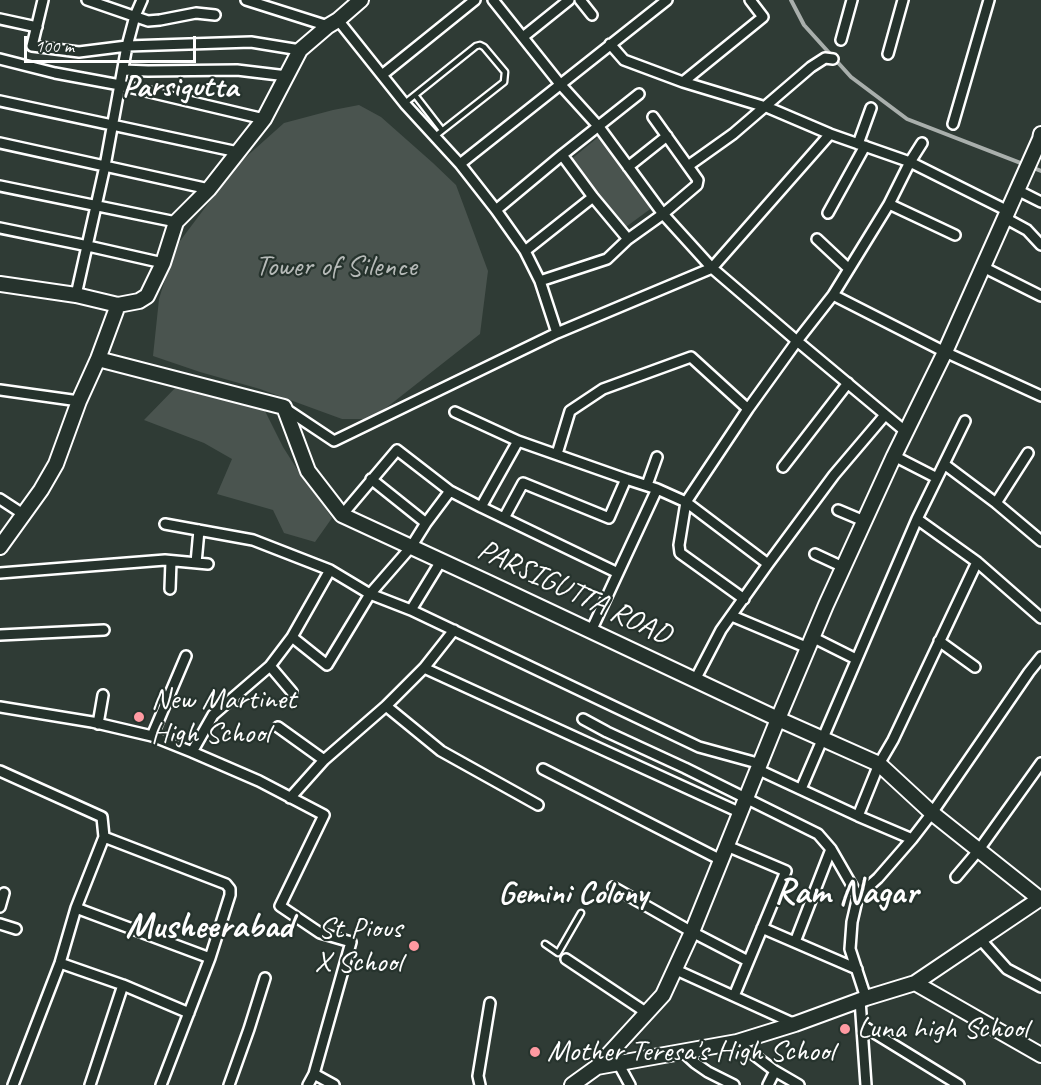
<!DOCTYPE html>
<style>
body{margin:0}
#map{position:relative;width:1041px;height:1085px;overflow:hidden;background:#2f3b35;font-family:Caveat,sans-serif}
canvas{display:block}
.scale{position:absolute;left:24px;top:36px;width:172px;height:27px;box-sizing:border-box;border:3px solid #fff;border-top:0;padding-left:8px;font-size:18px;line-height:21px;white-space:nowrap;color:#fff;-webkit-text-stroke:4px #26332d;paint-order:stroke}
</style>
<div id="map">
<canvas width="1041" height="1085"></canvas>
<div class="scale">100 m</div>
</div>
<script>
const context = document.querySelector('canvas').getContext('2d');
context.lineJoin = 'round';
function fillPath(path, color) { context.fillStyle = color; context.fill(path, 'evenodd'); }
const shape = rows => new Path2D(rows.map(r => 'M' + r).join(''));
function trace(path, color, width, dash) { context.strokeStyle = color; context.lineWidth = width; context.lineCap = dash ? 'butt' : 'round'; context.setLineDash(dash || []); context.stroke(path); }
function label(font, color, halo, rows, align = 'center') {
  context.font = font + ' Caveat,sans-serif'; context.lineWidth = 4.5; context.setLineDash([]); context.textBaseline = 'middle'; context.strokeStyle = halo; context.fillStyle = color; for (const [text, x, y, turn = 0] of rows) {
    context.save(); context.translate(x, y); context.rotate((+turn || 0) * Math.PI / 180); context.textAlign = isNaN(turn) ? turn : align; if (halo) context.strokeText(text, 0, 0); context.fillText(text, 0, 0); context.restore();
  }
}
const green = shape([
 [359,105,381,117,433,163,456,185,488,271,480,334,372,419,342,419,260,389,200,372,153,356,159,299,167,273,180,241,237,165,284,123,333,110],
 [602,134,653,207,619,232,569,161],
 [178,385,262,405,283,447,304,480,320,500,332,518,315,542,284,533,273,510,217,494,232,459,204,443,144,420]
]);
const stream = shape([
 [791,0,804,25,851,77,907,119,1041,171]
]);
const lane = shape([
 [415,95,442,130],
 [405,103,476,46,480,45,484,47,505,72,504,82,434,137],
 [545,944,558,953,581,913]
]);
const street = shape([
 [43,0,32,46,79,52,127,46,251,42,300,50],
 [87,0,148,21,160,20,196,13,215,15],
 [246,0,328,26],
 [493,0,560,84,599,127,663,214,712,268,797,341,906,432],
 [580,0,592,15],
 [0,19,37,27],
 [338,20,405,104,460,164,496,210,525,251,540,281,557,333],
 [523,37,569,0],
 [841,40,852,0],
 [610,44,624,60,683,82,769,108,830,134,910,162,1008,211],
 [888,54,903,0],
 [0,59,55,73,120,85,264,119],
 [123,70,148,71,237,70,287,76],
 [382,75,475,0],
 [683,82,763,17,750,0],
 [0,101,238,152],
 [953,124,989,0],
 [0,143,209,189],
 [858,144,871,108],
 [562,155,593,197,628,239],
 [460,164,667,0],
 [688,166,733,134,811,67,825,58,833,59],
 [628,167,667,136],
 [0,186,176,222],
 [1017,190,1041,202],
 [889,204,955,235],
 [496,210,562,155,639,94],
 [828,213,865,146],
 [1005,218,1027,230,1041,245],
 [0,228,88,246,163,263],
 [817,239,849,269],
 [525,251,593,197],
 [983,267,1041,296],
 [540,281,607,259,628,239,663,214,697,185,698,180,653,117],
 [76,295,105,166,127,46,135,16,142,0],
 [833,295,945,352,1041,396],
 [0,390,79,401],
 [286,409,334,441,557,333,712,268,830,134],
 [455,412,518,441,626,479,657,489,686,502,768,564],
 [557,454,570,411,603,389,691,357,748,409],
 [894,456,937,478],
 [944,464,996,503,1041,541],
 [783,467,848,383],
 [371,479,426,523],
 [647,485,657,457],
 [0,499,23,514],
 [996,503,1028,453],
 [481,507,518,441],
 [838,510,864,521],
 [342,515,397,450,450,491,481,507,618,573],
 [504,518,523,483,609,518,626,479],
 [917,519,977,562,1041,618],
 [165,524,253,540,330,570,370,594,411,610,699,747,761,764],
 [815,554,843,567],
 [196,563,199,530],
 [0,573,165,560,208,564],
 [170,589,171,561],
 [744,599,680,553,679,545,686,502,748,409,797,341,833,295,889,204,910,162,922,143],
 [411,610,441,561],
 [732,616,808,648],
 [591,631,657,489],
 [0,635,104,630],
 [292,637,327,665,370,594,411,547,426,523,450,491],
 [812,637,856,659],
 [939,641,975,667],
 [270,666,292,692],
 [424,668,741,813],
 [695,680,721,630,768,564,834,475,885,415],
 [386,706,441,751,538,805],
 [0,707,92,722,152,736,192,752,259,781,324,815,280,906,320,933,351,942,314,1074,308,1085],
 [583,719,607,732,685,768,818,834,831,849,858,896],
 [98,724,103,695],
 [278,727,324,760],
 [152,736,186,656],
 [192,752,213,715,270,666,292,637,330,570],
 [543,769,721,860],
 [759,770,858,816,912,839],
 [0,771,102,817,104,837,76,908,60,963,13,1085],
 [801,789,917,519,965,421],
 [290,798,324,760,386,706,424,668,454,630],
 [858,816,879,764,893,740,977,562],
 [104,837,226,884,230,889,230,895,210,958,161,1085],
 [727,846,786,871,734,996],
 [956,877,978,851,1041,763],
 [613,887,692,932,748,961],
 [0,907,4,893],
 [76,908,210,958],
 [0,924,16,929],
 [762,928,857,969],
 [980,939,1007,969,1041,987],
 [795,942,831,849],
 [566,959,647,1013],
 [60,963,123,985,189,1013],
 [674,969,795,1024],
 [866,998,850,949,852,922,858,896,878,878,912,839,932,813,1029,672,1041,657],
 [860,1000,866,1085],
 [863,1026,959,1085],
 [737,1042,775,1071,799,1085],
 [683,1052,695,1063,708,1072,734,1085],
 [618,1063,630,1085],
 [314,1074,334,1085],
 [90,1085,123,985],
 [229,1085,249,1029,265,978],
 [480,1085,478,1076,490,1003],
 [768,1085,775,1071]
]);
const secondary = shape([
 [0,284,76,295,118,305],
 [98,359,284,407,308,471,342,515,487,582,778,719,879,764,932,813,1040,899],
 [0,547,41,490,56,464,79,401,98,359,118,305,139,301,147,296,163,263,176,222,209,189,264,119,300,50,328,26,338,20,361,0],
 [915,983,1041,1055],
 [597,1067,663,995,692,932,778,719,826,605,894,456,945,352,1040,139,1041,134],
 [572,1085,597,1067,737,1042,795,1024,866,998,915,983,1041,898]
]);
const markers = [
 [139,717,6,"#ff9aa2"],
 [414,946,6,"#ff9aa2"],
 [845,1029,6,"#ff9aa2"],
 [535,1052,6,"#ff9aa2"]
];
const parkNames = [
 ["Tower of Silence",336,267]
];
const streetNames = [
 ["PARSIGUTTA ROAD",574,593,25]
];
const poiNames = [
 ["New Martinet",151,700],
 ["High School",151,734],
 ["St Pious",402,929,"right"],
 ["X School",402,963,"right"],
 ["Luna high School",857,1029],
 ["Mother Teresa's High School",547,1052]
];
const neighbourhoodNames = [
 ["Parsigutta",180,88],
 ["Gemini Colony",573,895]
];
const districtNames = [
 ["Ram Nagar",846,894],
 ["Musheerabad",209,928]
];
fillPath(green, '#4a544f');
trace(stream, '#a9afac', 4);
trace(lane, '#fff', 9);
trace(street, '#fff', 14);
trace(secondary, '#fff', 18);
trace(lane, '#26332d', 4.5);
trace(street, '#26332d', 9);
trace(secondary, '#26332d', 14);
for (const [x, y, r, color] of markers) { const dot = new Path2D(); dot.arc(x, y, r, 0, 2 * Math.PI); context.fillStyle = color; context.fill(dot); trace(dot, '#26332d', 2); }
label('30px', '#b7bbb9', '#26332d', parkNames);
label('30px', '#fff', '#26332d', streetNames);
label('30px', '#fff', '#26332d', poiNames, 'left');
label('bold 32px', '#fff', '#26332d', neighbourhoodNames);
label('bold 36px', '#fff', '#26332d', districtNames);
</script>
